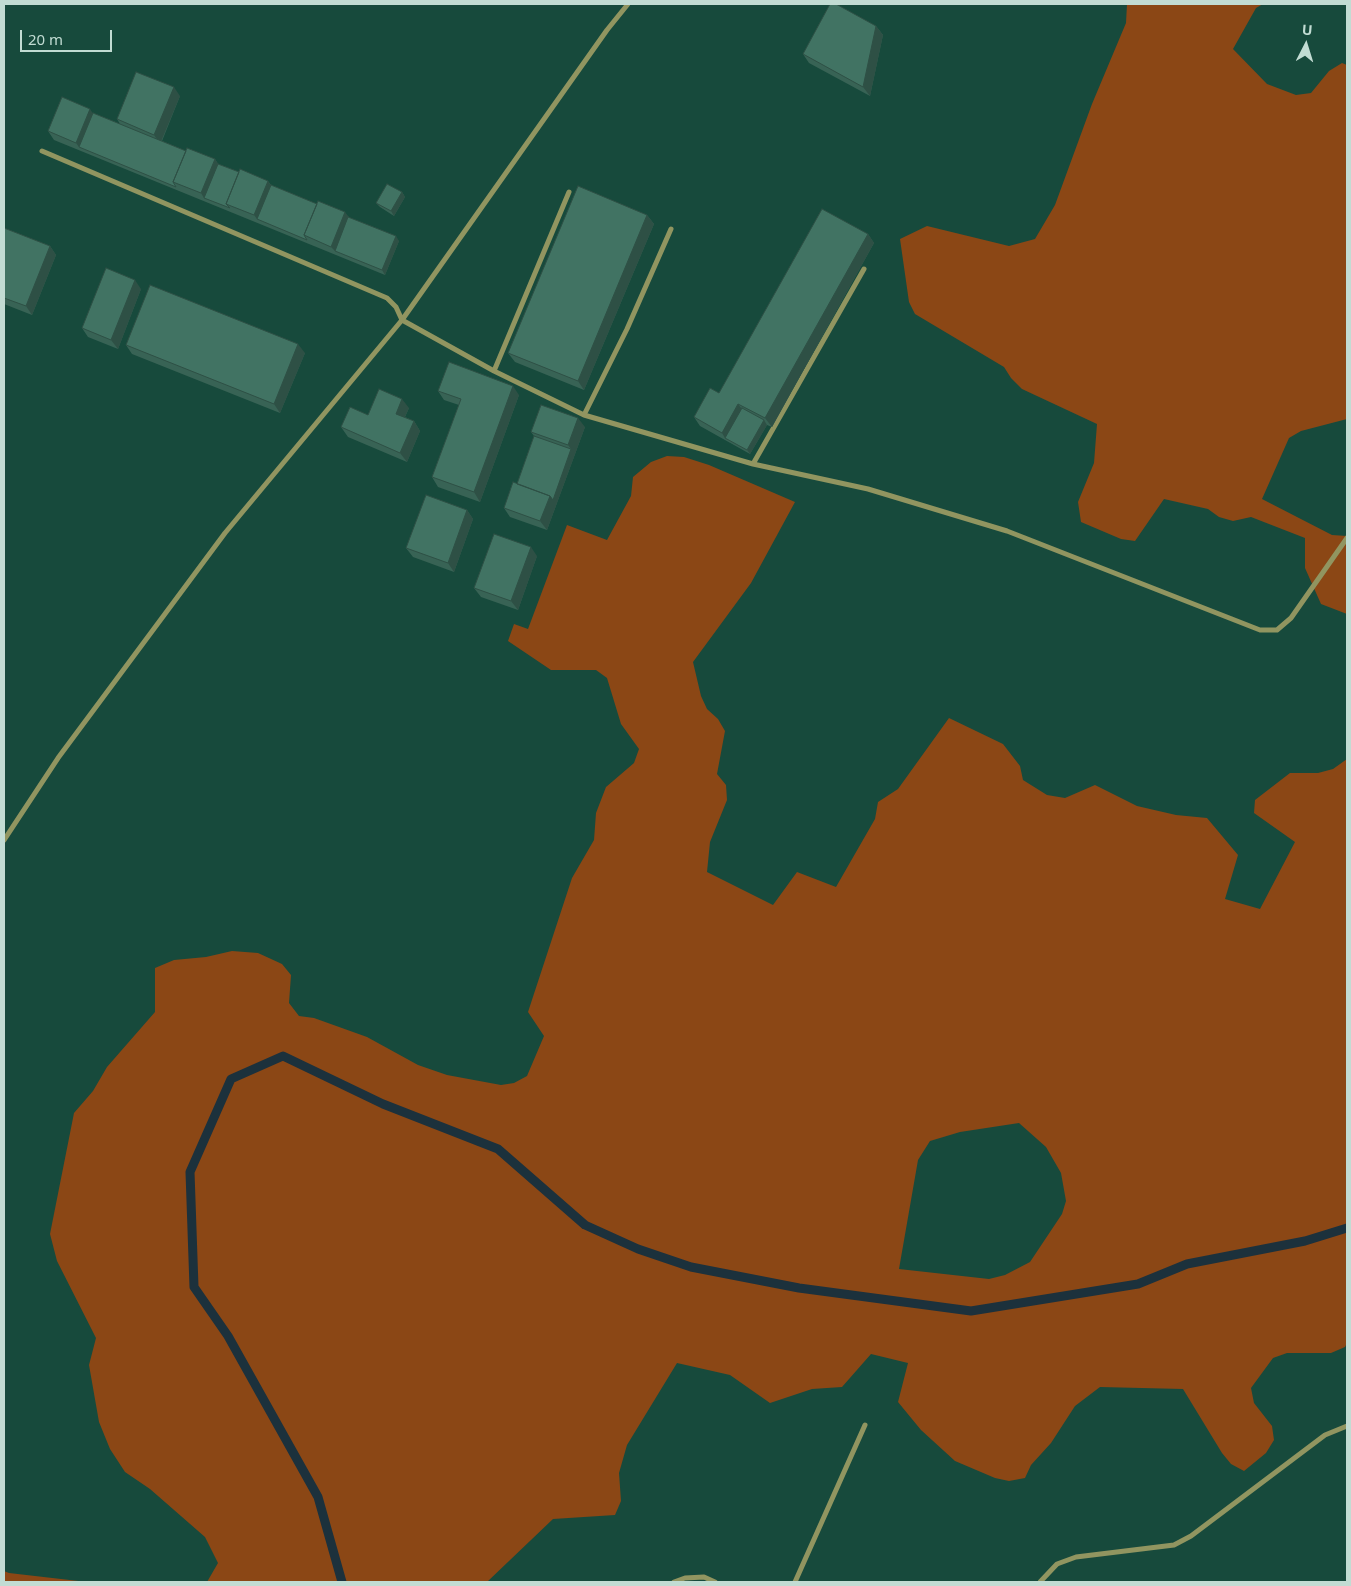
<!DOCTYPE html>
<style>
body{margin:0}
#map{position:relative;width:1351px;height:1586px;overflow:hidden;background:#174a3c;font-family:"Noto Sans",sans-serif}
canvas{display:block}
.frame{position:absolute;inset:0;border:5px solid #c2dcd3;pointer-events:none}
.north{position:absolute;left:1281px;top:20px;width:50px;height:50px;-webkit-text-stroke:4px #174a3c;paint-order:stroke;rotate:5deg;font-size:14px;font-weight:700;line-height:20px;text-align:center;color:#c2dcd3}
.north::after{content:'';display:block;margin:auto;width:18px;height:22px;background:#c2dcd3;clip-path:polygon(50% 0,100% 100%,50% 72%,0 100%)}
.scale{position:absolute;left:20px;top:30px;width:92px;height:22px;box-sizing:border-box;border:2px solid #c2dcd3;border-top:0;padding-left:6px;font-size:15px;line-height:18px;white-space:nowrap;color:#c2dcd3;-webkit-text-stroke:4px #174a3c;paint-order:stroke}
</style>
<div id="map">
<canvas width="1351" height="1586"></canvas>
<div class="frame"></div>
<div class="north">U</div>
<div class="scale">20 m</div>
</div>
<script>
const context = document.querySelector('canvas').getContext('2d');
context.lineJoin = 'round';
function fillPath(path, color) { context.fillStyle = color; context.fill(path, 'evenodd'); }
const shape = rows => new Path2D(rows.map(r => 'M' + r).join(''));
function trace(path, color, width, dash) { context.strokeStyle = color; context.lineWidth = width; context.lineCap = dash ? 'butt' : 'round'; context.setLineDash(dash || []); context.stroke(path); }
const green = shape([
 [1127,4,1263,4,1256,8,1233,49,1267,84,1296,95,1311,93,1329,71,1342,63,1347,65,1347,419,1301,431,1289,438,1262,499,1332,535,1347,536,1347,614,1321,604,1305,568,1305,538,1251,517,1233,521,1219,517,1208,509,1164,499,1135,541,1121,539,1081,522,1078,502,1094,463,1097,424,1022,389,1011,378,1004,367,915,314,909,302,900,239,927,226,1009,246,1035,239,1055,205,1092,104,1126,23],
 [667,456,684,457,709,465,795,502,751,583,693,662,701,696,707,709,718,719,725,731,717,774,726,785,727,800,710,842,707,872,773,905,797,872,836,887,875,819,878,802,898,789,949,718,1003,744,1020,766,1023,780,1047,795,1065,798,1095,785,1137,806,1176,815,1207,818,1238,855,1225,899,1260,909,1295,842,1254,813,1255,800,1290,773,1318,773,1333,769,1347,759,1347,1343,1345,1347,1331,1353,1287,1353,1273,1358,1251,1388,1254,1403,1272,1426,1274,1440,1266,1453,1244,1471,1231,1464,1222,1453,1183,1389,1100,1387,1075,1406,1051,1443,1031,1465,1025,1478,1009,1481,995,1478,955,1461,921,1430,898,1402,908,1363,871,1354,842,1387,812,1389,770,1403,730,1375,677,1363,627,1445,619,1473,621,1501,615,1515,553,1519,487,1582,207,1582,218,1563,205,1537,150,1489,125,1472,110,1449,99,1422,89,1365,96,1338,57,1261,50,1234,74,1113,93,1091,107,1067,155,1012,155,968,174,960,206,957,232,951,258,953,282,964,291,975,289,1003,299,1016,314,1018,367,1037,418,1065,447,1075,501,1085,514,1083,527,1076,544,1036,528,1012,572,878,594,840,596,813,606,787,634,763,639,749,621,724,607,678,596,670,551,670,508,641,514,624,528,629,567,525,607,540,631,496,633,477,651,462],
 [1019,1123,1046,1147,1061,1173,1066,1201,1062,1214,1030,1262,1005,1275,989,1279,899,1269,918,1160,930,1141,960,1132],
 [4,1571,9,1573,87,1582,4,1582]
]);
const stream = shape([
 [342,1582,318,1497,228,1336,194,1287,190,1172,231,1079,283,1056,383,1104,498,1149,585,1225,638,1249,691,1267,799,1288,971,1311,1138,1284,1187,1264,1305,1241,1347,1228]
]);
const street = shape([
 [42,151,387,298,396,307,402,320,494,371,584,415,753,464,868,489,1007,531,1260,630,1277,630,1291,618,1347,538],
 [494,371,569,192],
 [584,415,627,329,671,229],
 [753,464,864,269],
 [4,840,58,758,225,533,402,320,607,30,628,4],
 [674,1582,685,1578,704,1577,715,1582],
 [795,1582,865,1425],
 [1040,1582,1057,1564,1076,1557,1174,1545,1191,1536,1325,1435,1347,1426]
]);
const wall = shape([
 [876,26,883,35,870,96,809,63,803,54],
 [180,96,162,141,186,151,215,159,218,164,239,172,268,181,271,185,348,217,399,241,385,275,54,140,48,131,93,113,120,124,117,119],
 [402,192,405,197,394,216,380,207,376,203],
 [647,215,654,224,584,390,515,362,508,353],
 [4,228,50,246,56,255,32,315,4,304],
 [868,234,874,243,772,427,767,425,750,454,700,426,694,417,719,393],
 [141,289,118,349,88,337,82,328],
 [126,345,305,353,280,413,132,354],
 [438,391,519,395,480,502,438,487,432,477,459,405,444,400],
 [409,408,405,417,414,421,420,431,407,462,348,437,341,427,368,415],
 [585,427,547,530,510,517,504,508,517,484,534,436,531,432],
 [467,510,473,519,454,572,413,557,406,548],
 [537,556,518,610,481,597,474,588]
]);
const shadedWall = shape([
 [876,26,883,35,870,96,863,87],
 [174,87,180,96,160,144,154,135],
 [90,109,96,118,79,147,76,143],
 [215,159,221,168,204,198,201,193],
 [268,181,274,190,257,219,254,215],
 [402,192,405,197,394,216,391,211],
 [345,212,352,221,335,251,331,247],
 [647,215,654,224,584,390,578,381],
 [868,234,874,243,772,427,765,418],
 [396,236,399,241,385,275,382,270],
 [50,246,56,255,32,315,26,306],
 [135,280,141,289,118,349,111,340],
 [298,344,305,353,280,413,274,404],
 [513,386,519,395,480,502,474,492],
 [402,399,409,408,402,423,396,414],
 [738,404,745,413,725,438,722,433],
 [578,418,585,427,547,530,540,521,550,496,571,449,568,445],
 [764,420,767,425,750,454,747,450],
 [414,421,420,431,407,462,400,453],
 [467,510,473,519,454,572,448,563],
 [531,547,537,556,518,610,511,601]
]);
const building = shape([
 [830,4,836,4,876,26,863,87,803,54,830,4],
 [136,72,174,87,154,135,117,119,136,72],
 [62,97,90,109,76,143,48,131,62,97],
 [93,113,186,151,173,182,176,187,79,147,93,113],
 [187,148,215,159,201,193,173,182,187,148],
 [218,164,239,172,226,204,230,208,204,198,218,164],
 [240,169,268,181,254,215,226,204,240,169],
 [387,184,402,192,391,211,376,203,387,184],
 [271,185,317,204,304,235,307,240,257,219,271,185],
 [578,186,647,215,578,381,508,353,578,186],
 [318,201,345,212,331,247,304,235,318,201],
 [822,209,868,234,765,418,738,404,722,433,694,417,710,388,719,393,822,209],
 [348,217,396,236,382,270,335,251,348,217],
 [4,228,50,246,26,306,4,298,4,228],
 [106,268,135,280,111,340,82,328,106,268],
 [150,285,298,344,274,404,126,345,150,285],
 [449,362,513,386,474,492,432,477,461,399,438,391,449,362],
 [379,389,402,399,396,414,414,421,400,453,341,427,350,407,368,415,379,389],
 [541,405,578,418,568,445,531,432,541,405],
 [742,408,764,420,747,450,725,438,742,408],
 [534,436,571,449,553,500,550,496,517,484,534,436],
 [513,482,550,496,540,521,504,508,513,482],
 [426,495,467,510,448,563,406,548,426,495],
 [494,534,531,547,511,601,474,588,494,534]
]);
fillPath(green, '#8b4715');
trace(stream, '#1c313c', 9);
trace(street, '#919560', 5);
fillPath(wall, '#386355');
fillPath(shadedWall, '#2e5045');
fillPath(building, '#417363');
trace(building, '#2e5045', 1);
</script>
